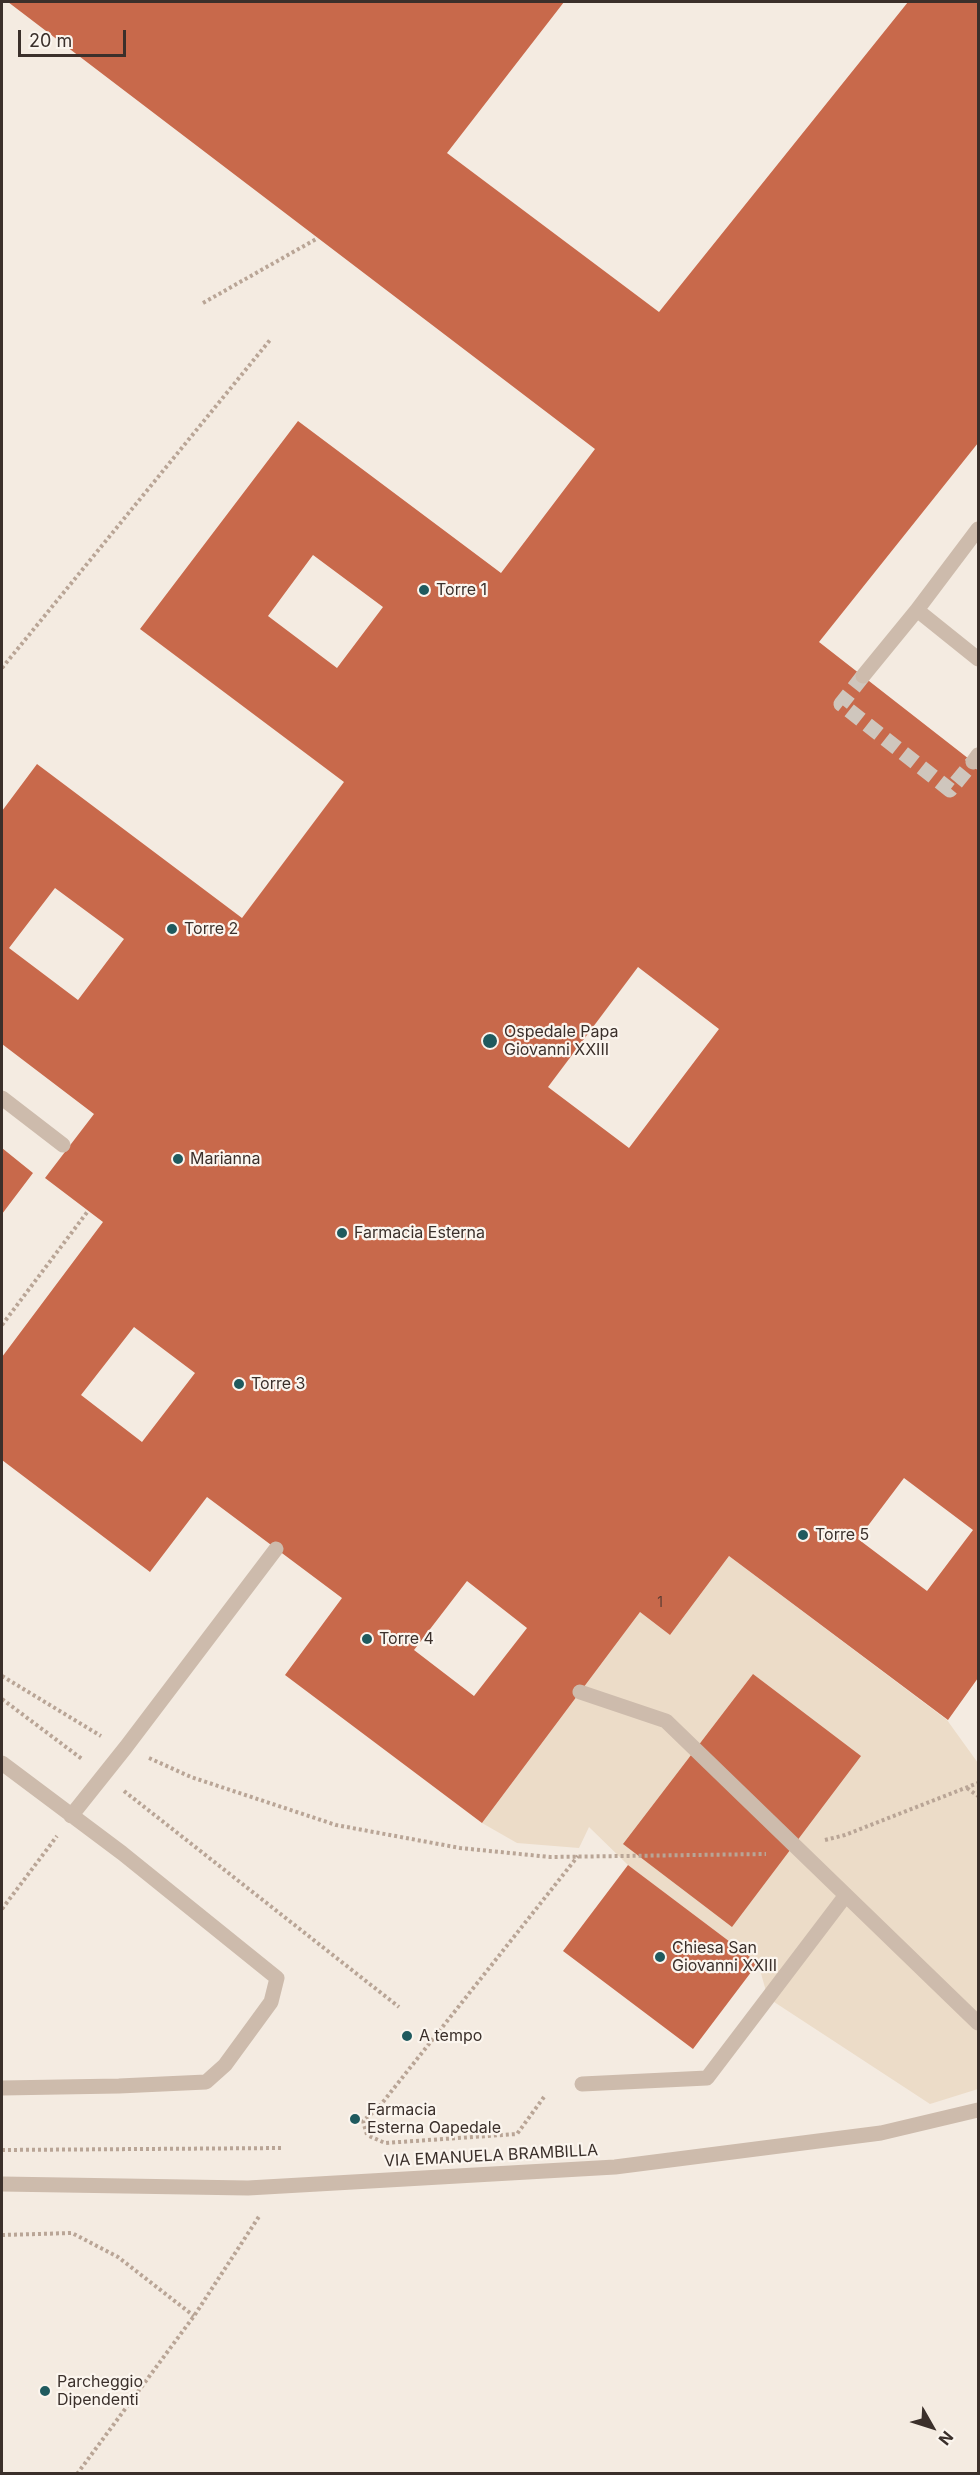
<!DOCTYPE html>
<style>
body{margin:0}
#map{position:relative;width:980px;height:2475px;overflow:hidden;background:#f4ebe1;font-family:Inter,sans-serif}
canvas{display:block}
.frame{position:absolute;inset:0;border:3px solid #3b302b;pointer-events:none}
.north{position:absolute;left:902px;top:2397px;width:60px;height:60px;-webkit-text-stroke:4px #fbf5ee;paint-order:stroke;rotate:129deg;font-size:16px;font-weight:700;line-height:24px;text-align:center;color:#3b302b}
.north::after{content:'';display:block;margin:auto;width:21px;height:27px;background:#3b302b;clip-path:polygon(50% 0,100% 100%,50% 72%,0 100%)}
.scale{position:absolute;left:18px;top:30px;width:108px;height:27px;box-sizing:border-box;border:3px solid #3b302b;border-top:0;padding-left:8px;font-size:18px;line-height:21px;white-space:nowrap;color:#3b302b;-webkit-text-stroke:4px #fbf5ee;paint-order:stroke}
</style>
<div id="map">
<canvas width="980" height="2475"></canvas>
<div class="frame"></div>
<div class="north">N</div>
<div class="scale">20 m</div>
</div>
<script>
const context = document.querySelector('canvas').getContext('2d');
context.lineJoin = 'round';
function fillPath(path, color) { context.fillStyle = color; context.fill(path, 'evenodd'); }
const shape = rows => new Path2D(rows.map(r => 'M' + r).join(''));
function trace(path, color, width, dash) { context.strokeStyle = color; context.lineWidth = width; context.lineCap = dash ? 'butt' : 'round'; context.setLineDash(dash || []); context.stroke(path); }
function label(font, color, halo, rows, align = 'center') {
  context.font = font + ' Inter,sans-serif'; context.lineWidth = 4.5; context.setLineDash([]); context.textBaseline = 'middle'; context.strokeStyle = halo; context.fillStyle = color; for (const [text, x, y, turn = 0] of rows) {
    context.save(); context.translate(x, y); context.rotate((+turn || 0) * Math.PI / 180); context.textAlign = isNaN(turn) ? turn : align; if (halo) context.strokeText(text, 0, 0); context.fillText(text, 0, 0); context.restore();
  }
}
const plaza = shape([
 [729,1556,947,1720,978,1763,978,2089,930,2104,768,1998,758,1963,628,1865,589,1827,579,1848,517,1843,482,1823,640,1612,670,1635]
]);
const building = shape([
 [8,2,564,2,447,153,659,312,908,2,978,2,978,443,819,642,978,766,978,1678,948,1720,729,1556,670,1635,640,1612,482,1823,285,1675,342,1598,207,1497,150,1572,2,1460,2,1357,103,1222,45,1178,94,1114,2,1044,2,811,37,764,242,918,344,782,140,629,298,421,501,573,595,449],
 [313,555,383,607,337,668,268,616],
 [55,888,124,939,78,1000,9,948],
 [638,967,719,1029,629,1148,548,1087],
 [134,1327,195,1373,142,1442,81,1395],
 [904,1478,973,1530,927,1591,858,1539],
 [467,1581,527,1628,474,1696,414,1650],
 [2,1148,33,1173,2,1214],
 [753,1674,861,1756,732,1927,623,1844],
 [628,1865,758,1963,693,2049,563,1951]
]);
const minorTunnel = shape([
 [863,676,841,704,950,790,973,762]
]);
const path = shape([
 [203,303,318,238],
 [2,668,270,340],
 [2,1325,88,1211],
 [2,1676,101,1736],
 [2,1699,82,1759],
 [149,1758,191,1777,336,1825,460,1848,550,1857,766,1854],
 [967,1788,978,1796],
 [124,1791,399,2007],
 [825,1840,845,1835,978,1783],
 [2,1909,57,1836],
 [544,2097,517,2134,385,2143,367,2135,363,2121,379,2107,578,1856],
 [2,2150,282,2148],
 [2,2235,72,2233,118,2257,194,2316],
 [77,2474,194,2316,260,2215]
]);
const minor = shape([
 [978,529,917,610,978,659],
 [863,676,917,610],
 [973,762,978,755],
 [2,1098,63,1145],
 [580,1692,666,1721,978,2023],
 [2,1763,122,1853,277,1978,271,2002,225,2065,206,2082,119,2086,2,2088],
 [71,1816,126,1747,276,1549],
 [582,2084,707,2078,846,1895],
 [2,2184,248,2188,615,2167,881,2133,978,2110]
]);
const markers = [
 [424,590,6,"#1f5a5e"],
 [172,929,6,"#1f5a5e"],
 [490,1041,8,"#1f5a5e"],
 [178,1159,6,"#1f5a5e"],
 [342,1233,6,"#1f5a5e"],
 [239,1384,6,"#1f5a5e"],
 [803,1535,6,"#1f5a5e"],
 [367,1639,6,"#1f5a5e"],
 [660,1957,6,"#1f5a5e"],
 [407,2036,6,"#1f5a5e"],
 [355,2119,6,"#1f5a5e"],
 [45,2391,6,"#1f5a5e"]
];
const numberNames = [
 ["1",660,1603]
];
const poiNames = [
 ["Torre 1",436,590],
 ["Torre 2",184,929],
 ["Ospedale Papa",504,1032],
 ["Giovanni XXIII",504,1050],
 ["Marianna",190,1159],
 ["Farmacia Esterna",354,1233],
 ["Torre 3",251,1384],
 ["Torre 5",815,1535],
 ["Torre 4",379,1639],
 ["Chiesa San",672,1948],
 ["Giovanni XXIII",672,1966],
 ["A tempo",419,2036],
 ["Farmacia",367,2110],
 ["Esterna Oapedale",367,2128],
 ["Parcheggio",57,2382],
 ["Dipendenti",57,2400]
];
const streetNames = [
 ["VIA EMANUELA BRAMBILLA",491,2156,-3]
];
fillPath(plaza, '#ecdcc8');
fillPath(building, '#c8694b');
trace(minorTunnel, '#cfc6bd', 15, [15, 8]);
trace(path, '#b9a596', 4, [3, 3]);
trace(minor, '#cdbbac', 15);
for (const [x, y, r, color] of markers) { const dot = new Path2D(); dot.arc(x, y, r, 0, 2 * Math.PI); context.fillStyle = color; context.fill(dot); trace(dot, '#fbf5ee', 2); }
label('14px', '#5e3e33', null, numberNames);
label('16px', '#3b302b', '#fbf5ee', poiNames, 'left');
label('16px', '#3b302b', '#fbf5ee', streetNames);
</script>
